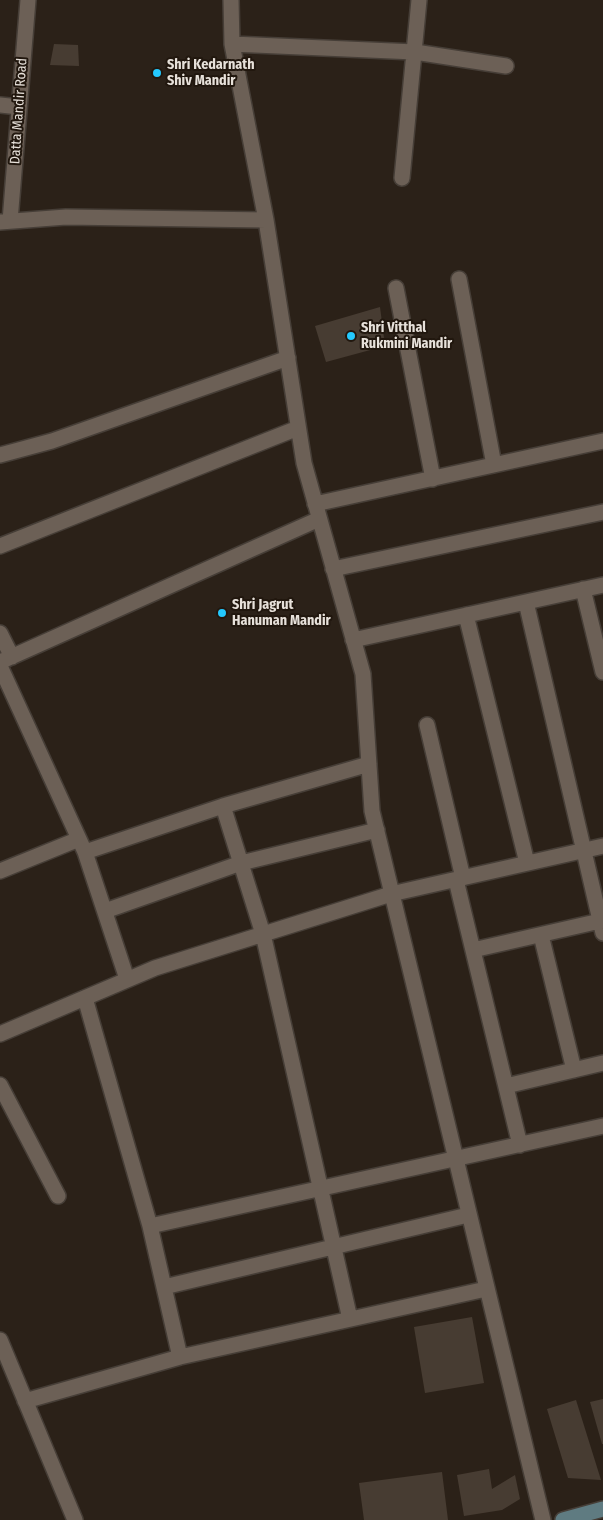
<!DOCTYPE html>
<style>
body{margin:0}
canvas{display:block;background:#2b2118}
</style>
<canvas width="603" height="1520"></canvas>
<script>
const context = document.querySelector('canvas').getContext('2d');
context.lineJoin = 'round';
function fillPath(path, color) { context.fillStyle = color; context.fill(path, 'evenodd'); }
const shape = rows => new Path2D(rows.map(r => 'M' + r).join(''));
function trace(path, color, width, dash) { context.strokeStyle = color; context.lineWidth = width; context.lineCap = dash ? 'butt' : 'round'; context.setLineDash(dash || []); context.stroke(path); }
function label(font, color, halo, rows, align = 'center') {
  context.font = font + ' "Fira Sans Condensed",sans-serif'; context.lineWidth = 4; context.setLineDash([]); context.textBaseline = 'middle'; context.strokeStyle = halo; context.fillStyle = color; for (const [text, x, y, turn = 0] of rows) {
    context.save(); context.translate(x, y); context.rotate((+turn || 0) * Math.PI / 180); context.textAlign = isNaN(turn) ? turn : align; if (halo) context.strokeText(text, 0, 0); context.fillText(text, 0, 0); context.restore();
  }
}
const building = shape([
 [54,44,78,45,79,66,50,65],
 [380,307,385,346,326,362,315,326],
 [472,1317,484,1383,425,1393,414,1327],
 [603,1399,603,1444,602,1444,590,1402],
 [576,1400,601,1480,568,1478,547,1409],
 [489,1469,492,1489,515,1475,520,1499,502,1510,464,1516,457,1475],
 [442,1472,448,1520,364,1520,359,1483]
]);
const street = shape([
 [231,0,232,44,266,220,304,463,363,674,372,811,543,1520],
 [232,44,415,52,506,66],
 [0,105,19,107],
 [402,178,419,0],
 [10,221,28,0],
 [0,222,66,217,266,220],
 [459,279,494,465],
 [396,288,433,479],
 [0,455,52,441,288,358],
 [315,504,603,441],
 [0,546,298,428],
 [333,569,603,512],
 [583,589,603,672],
 [526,602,603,933],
 [466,615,527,863],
 [0,633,12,657],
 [353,640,603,585],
 [0,662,319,519],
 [0,666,85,852,127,979],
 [427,725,463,878],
 [223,806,263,934,350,1319],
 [85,852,223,806,369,764],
 [0,871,79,839],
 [456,880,520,1145],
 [105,911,241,863,377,830],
 [541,935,574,1070],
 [473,950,600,921],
 [85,998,150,1226,180,1357],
 [0,1034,155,968,391,894,603,846],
 [0,1085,58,1196],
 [506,1086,603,1063],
 [150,1226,603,1126],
 [164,1287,468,1215],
 [0,1340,75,1520],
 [25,1401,180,1357,486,1289]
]);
const secondary = shape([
 [563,1520,603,1509]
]);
const markers = [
 [157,73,5,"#24c9fe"],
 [351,336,5,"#24c9fe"],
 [222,613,5,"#24c9fe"]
];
const poiNames = [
 ["Shri Kedarnath",167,65],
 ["Shiv Mandir",167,81],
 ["Shri Vitthal",361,328],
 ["Rukmini Mandir",361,344],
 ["Shri Jagrut",232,605],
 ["Hanuman Mandir",232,621]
];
const streetNames = [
 ["Datta Mandir Road",19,111,-86]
];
fillPath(building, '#473c32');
trace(street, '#463e37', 18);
trace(secondary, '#463e37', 18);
trace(street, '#6c6056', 15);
trace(secondary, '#5f7b81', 15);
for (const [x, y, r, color] of markers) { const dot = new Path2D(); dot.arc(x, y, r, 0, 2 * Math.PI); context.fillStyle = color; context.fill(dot); trace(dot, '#21170e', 2); }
label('bold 14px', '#e7e1da', '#21170e', poiNames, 'left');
label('14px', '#e7e1da', '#21170e', streetNames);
</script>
